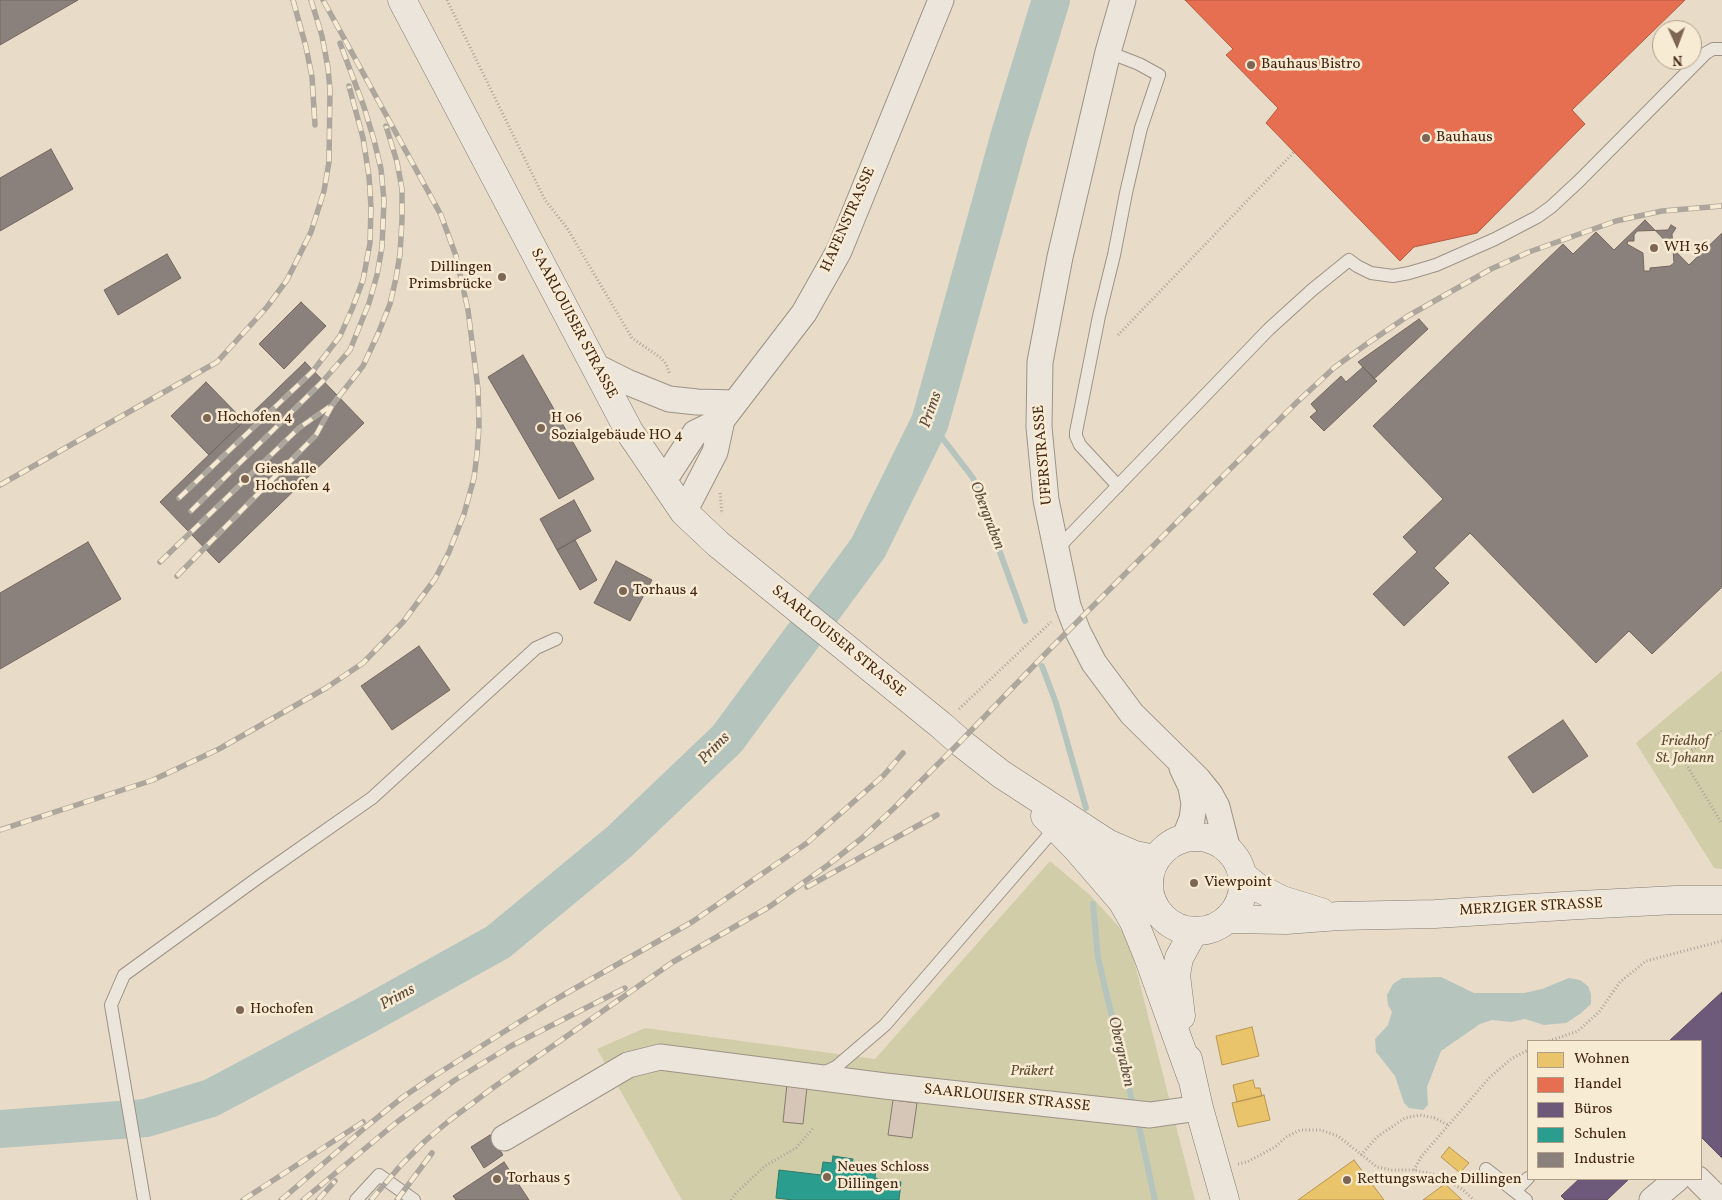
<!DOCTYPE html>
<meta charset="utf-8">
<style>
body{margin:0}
#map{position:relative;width:1722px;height:1200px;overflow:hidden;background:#e8dcc8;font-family:Vollkorn,serif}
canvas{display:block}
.legend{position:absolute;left:1527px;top:1040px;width:175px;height:140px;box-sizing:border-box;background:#f8ebd3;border:1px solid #b09d87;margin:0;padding:6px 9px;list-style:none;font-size:15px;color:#442715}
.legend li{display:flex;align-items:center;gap:10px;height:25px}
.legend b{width:25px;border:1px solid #b09d87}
.north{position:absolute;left:1652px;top:20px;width:50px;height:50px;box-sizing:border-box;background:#f8ebd3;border:1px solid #b09d87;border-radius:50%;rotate:178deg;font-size:14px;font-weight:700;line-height:20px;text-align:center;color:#442715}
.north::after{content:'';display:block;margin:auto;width:18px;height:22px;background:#7d6654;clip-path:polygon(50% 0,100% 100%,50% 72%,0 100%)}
</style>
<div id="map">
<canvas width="1722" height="1200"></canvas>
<ul class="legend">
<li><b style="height:14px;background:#e9c46a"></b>Wohnen</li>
<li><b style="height:14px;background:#e76f51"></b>Handel</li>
<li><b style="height:14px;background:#6d597a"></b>Büros</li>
<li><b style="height:14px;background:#2a9d8f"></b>Schulen</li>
<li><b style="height:14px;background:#8a817c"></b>Industrie</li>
</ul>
<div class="north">N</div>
</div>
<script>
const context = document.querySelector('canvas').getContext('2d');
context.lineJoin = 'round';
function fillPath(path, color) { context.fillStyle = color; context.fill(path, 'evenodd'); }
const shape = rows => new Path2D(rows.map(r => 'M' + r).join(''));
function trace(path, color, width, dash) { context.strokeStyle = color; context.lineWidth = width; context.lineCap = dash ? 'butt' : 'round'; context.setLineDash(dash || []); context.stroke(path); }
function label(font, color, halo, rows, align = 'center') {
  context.font = font + ' Vollkorn,serif'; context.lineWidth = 5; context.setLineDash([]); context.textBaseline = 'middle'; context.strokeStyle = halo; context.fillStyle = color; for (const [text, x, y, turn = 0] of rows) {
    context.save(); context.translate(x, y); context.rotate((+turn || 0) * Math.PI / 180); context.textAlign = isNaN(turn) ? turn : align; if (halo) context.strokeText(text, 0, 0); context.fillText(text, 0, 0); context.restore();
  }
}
const green = shape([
 [1722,671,1722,869,1714,868,1636,743],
 [1050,861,1091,896,1128,937,1195,1200,682,1200,597,1049,645,1028,875,1059]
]);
const water = shape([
 [1441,977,1474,993,1524,993,1542,989,1569,978,1580,980,1588,986,1591,994,1591,1004,1580,1014,1566,1023,1544,1025,1525,1019,1511,1022,1492,1020,1480,1024,1441,1051,1427,1087,1428,1105,1423,1110,1409,1108,1404,1103,1395,1076,1376,1052,1375,1039,1388,1025,1392,1012,1388,1005,1387,995,1393,984,1402,978]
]);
const homes = shape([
 [1252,1027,1259,1056,1222,1065,1216,1036,1252,1027],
 [1253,1080,1255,1088,1260,1088,1262,1096,1237,1102,1233,1085,1253,1080],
 [1264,1095,1270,1120,1238,1127,1232,1103,1264,1095],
 [1449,1147,1469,1163,1460,1173,1441,1157,1449,1147],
 [1354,1160,1384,1200,1298,1200,1354,1160],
 [1445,1184,1462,1200,1423,1200,1445,1184]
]);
const shops = shape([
 [1185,0,1685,0,1572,110,1585,124,1477,233,1414,247,1400,261,1266,123,1278,108,1226,55,1233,49,1185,0]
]);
const offices = shape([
 [1722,992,1722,1158,1701,1137,1701,1041,1669,1041,1722,992],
 [1579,1179,1629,1179,1607,1200,1565,1200,1561,1196,1579,1179]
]);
const schools = shape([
 [833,1156,853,1159,852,1166,876,1169,875,1178,901,1182,899,1200,793,1200,776,1198,779,1170,821,1175,823,1162,832,1163,833,1156]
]);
const industry = shape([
 [0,0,78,0,0,45,0,0],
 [51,149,73,189,0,231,0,178,51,149],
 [1645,220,1689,265,1722,233,1722,587,1652,654,1629,631,1596,663,1470,533,1434,568,1449,583,1404,626,1373,594,1417,552,1403,537,1443,499,1373,426,1563,244,1573,254,1596,232,1614,250,1645,220],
 [1671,225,1676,228,1672,234,1674,263,1670,266,1650,268,1650,271,1644,271,1643,253,1627,244,1628,241,1634,241,1634,235,1637,231,1668,230,1671,225],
 [167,254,181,278,118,315,104,290,167,254],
 [301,302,326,326,284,369,259,344,301,302],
 [1419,319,1428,329,1374,379,1358,362,1419,319],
 [523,355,594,479,559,499,488,377,523,355],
 [305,362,364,423,219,563,160,502,305,362],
 [1363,367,1377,381,1324,431,1310,417,1317,411,1311,404,1341,376,1346,382,1363,367],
 [206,382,244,421,209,455,171,416,206,382],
 [574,500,591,531,557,550,540,519,574,500],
 [575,540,597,580,580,590,557,550,575,540],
 [88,542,121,599,0,669,0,593,88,542],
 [616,561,652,580,630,621,594,603,616,561],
 [419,646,450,690,392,730,361,686,419,646],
 [1563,720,1588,756,1533,793,1508,757,1563,720],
 [490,1135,503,1155,484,1168,471,1147,490,1135],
 [504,1162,529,1200,456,1200,453,1196,504,1162]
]);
const stream = shape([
 [930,422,973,478,1025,621],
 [1042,666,1056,703,1086,808],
 [1093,904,1098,958,1134,1109],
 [1137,1118,1155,1200]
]);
const river = shape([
 [0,1129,146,1118,211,1098,365,1016,498,942,619,842,727,739,868,548,930,422,1010,134,1051,0]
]);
const building = shape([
 [787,1084,807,1087,803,1124,783,1122,787,1084],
 [893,1100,917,1103,912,1138,888,1135,893,1100]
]);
const path = shape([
 [447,0,545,200,567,228,632,338,661,358,666,364,670,375],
 [1118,335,1294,152],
 [720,493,722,514],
 [959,709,1051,622],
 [1722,731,1687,753,1686,764,1722,824],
 [1549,1041,1578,1031,1599,1012,1620,982,1646,961,1722,941],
 [1361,1155,1377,1137,1405,1118,1420,1115,1435,1118,1448,1125],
 [1238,1164,1247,1162,1275,1147,1286,1137,1300,1130,1321,1130,1338,1136,1377,1167,1392,1170,1414,1170,1437,1175,1462,1189,1474,1200],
 [1414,1170,1421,1157,1490,1077,1511,1059,1528,1050],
 [731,1200,736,1193,765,1166,796,1148,814,1127]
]);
const lane = shape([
 [1108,52,1139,64,1159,75,1141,128,1126,193,1114,255,1099,316,1076,432,1076,436,1080,445,1118,486],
 [1056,550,1269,329,1312,290,1349,260,1357,266,1371,273,1393,276,1409,273,1436,265,1495,239,1537,217,1551,207,1579,181,1706,53,1713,49,1722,49],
 [821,1074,836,1067,885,1025,1056,827],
 [1486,1169,1526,1200],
 [1515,1191,1528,1178],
 [144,1200,111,1005,124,975,259,877,372,798,536,648,556,639],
 [356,1200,379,1175,414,1200]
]);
const street = shape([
 [1123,0,1108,52,1060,257,1040,362,1039,427,1046,500,1068,606,1078,632,1094,663,1132,714,1198,779,1210,794,1217,807,1228,850],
 [595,366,627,382,669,399,697,402,735,403],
 [663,482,695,433,722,420],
 [684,512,715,452,722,420,804,313,839,251,941,0],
 [1182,768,1191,787,1194,804,1192,819,1184,839],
 [504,1138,628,1065,660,1057,885,1086,1150,1115,1199,1108],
 [1698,1179,1719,1200],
 [1652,1200,1677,1179]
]);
const secondary = shape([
 [402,0,629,431,684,512,718,544,942,726,960,742,1001,774,1107,843,1135,855,1155,859],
 [1045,816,1078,850,1122,901,1134,922,1149,959,1191,1076],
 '1149 884a47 47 0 1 1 94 0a47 47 0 1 1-94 0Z',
 [1093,849,1149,893],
 [1242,875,1257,887,1282,900,1321,912],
 [1227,919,1286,920,1339,916,1435,914,1580,905,1676,900,1722,900],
 [1181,1016,1176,975,1179,958,1194,931],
 [1188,1059,1199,1108,1225,1200]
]);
const rail = shape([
 [293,0,306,47,312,77,315,125],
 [0,485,217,362,267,307,287,280,311,232,324,191,329,162,330,90,328,68,322,36,311,0],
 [179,498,313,371,340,336,352,309,363,280,370,243,371,207,369,176,363,138,349,86],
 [191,511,323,381,350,350,369,303,377,275,382,247,384,200,381,169,374,140,364,107,340,43],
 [160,562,299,428,329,407],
 [177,576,316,435,333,404,363,366,378,334,390,304,396,278,400,254,402,220,402,189,397,162,386,126],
 [0,830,153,780,219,749,326,688,363,663,403,622,435,579,449,552,464,514,474,478,477,454,479,426,478,389,468,310,456,256,441,215,323,0],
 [807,887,937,815],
 [243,1200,363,1122],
 [281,1200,367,1126,403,1097,431,1078,551,1002,692,922,807,843,884,775,903,753],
 [303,1200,397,1122,455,1080,511,1046,625,988],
 [318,1200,335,1181],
 [371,1200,401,1165,425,1141,450,1120,494,1087,673,962,769,907,828,865,862,838,893,809,960,742,1049,650,1296,403,1335,367,1368,343,1408,316,1491,269,1529,252,1616,221,1662,211,1722,206],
 [397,1200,432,1153]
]);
const markers = [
 [1251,65,5,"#7d6654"],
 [1426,138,5,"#7d6654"],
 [1654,248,5,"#7d6654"],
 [502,277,5,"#7d6654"],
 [207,418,5,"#7d6654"],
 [541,428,5,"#7d6654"],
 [245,479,5,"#7d6654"],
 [623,591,5,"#7d6654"],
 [1194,883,5,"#7d6654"],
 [240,1010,5,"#7d6654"],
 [827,1177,5,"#7d6654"],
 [497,1179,5,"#7d6654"],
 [1347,1180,5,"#7d6654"]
];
const poiNames = [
 ["Bauhaus Bistro",1261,65],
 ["Bauhaus",1436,138],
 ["WH 36",1664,248],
 ["Dillingen",492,268,"right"],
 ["Primsbrücke",492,285,"right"],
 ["Hochofen 4",217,418],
 ["H 06",551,419],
 ["Sozialgebäude HO 4",551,436],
 ["Gieshalle",255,470],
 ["Hochofen 4",255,487],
 ["Torhaus 4",633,591],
 ["Viewpoint",1204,883],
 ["Hochofen",250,1010],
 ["Neues Schloss",837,1168],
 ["Dillingen",837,1185],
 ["Torhaus 5",507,1179],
 ["Rettungswache Dillingen",1357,1180]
];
const streetNames = [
 ["HAFENSTRASSE",849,220,-66],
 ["SAARLOUISER STRASSE",573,324,62],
 ["UFERSTRASSE",1044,455,-95],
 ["SAARLOUISER STRASSE",838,642,39],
 ["MERZIGER STRASSE",1531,908,-3],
 ["SAARLOUISER STRASSE",1007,1099,6]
];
const parkNames = [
 ["Friedhof",1685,742],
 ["St. Johann",1685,759],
 ["Präkert",1032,1072]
];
const waterNames = [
 ["Prims",932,410,-71],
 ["Obergraben",986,516,69],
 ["Prims",715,749,-46],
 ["Prims",398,998,-29],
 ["Obergraben",1120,1052,77]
];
fillPath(green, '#d1cda8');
fillPath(water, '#b5c5be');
fillPath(homes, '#e9c46a');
trace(homes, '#b89550', 1);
fillPath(shops, '#e76f51');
trace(shops, '#b6593f', 1);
fillPath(offices, '#6d597a');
trace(offices, '#614a5c', 1);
fillPath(schools, '#2a9d8f');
trace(schools, '#327a6a', 1);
fillPath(industry, '#8a817c');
trace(industry, '#75665d', 1);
trace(stream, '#b5c5be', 6);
trace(river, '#b5c5be', 38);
fillPath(building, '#d6c6b8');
trace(building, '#867b6e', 1);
trace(lane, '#9d9285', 14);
trace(street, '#9d9285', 27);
trace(secondary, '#867b6e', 29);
trace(path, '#ada69c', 3, [1, 2.5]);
trace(lane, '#ebe5dc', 12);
trace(street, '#ebe5dc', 25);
trace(secondary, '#ebe5dc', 28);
trace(rail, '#ada69c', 5.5);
trace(rail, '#f8ebd3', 4, [11]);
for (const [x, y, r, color] of markers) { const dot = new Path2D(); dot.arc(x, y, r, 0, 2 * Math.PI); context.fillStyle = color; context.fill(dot); trace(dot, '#f8ebd3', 2); }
label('15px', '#442715', '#f8ebd3', poiNames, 'left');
label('15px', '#442715', '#f8ebd3', streetNames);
label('italic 15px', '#634e33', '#f8ebd3', parkNames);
label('italic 16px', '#5b4c3e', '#f8ebd3', waterNames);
</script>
